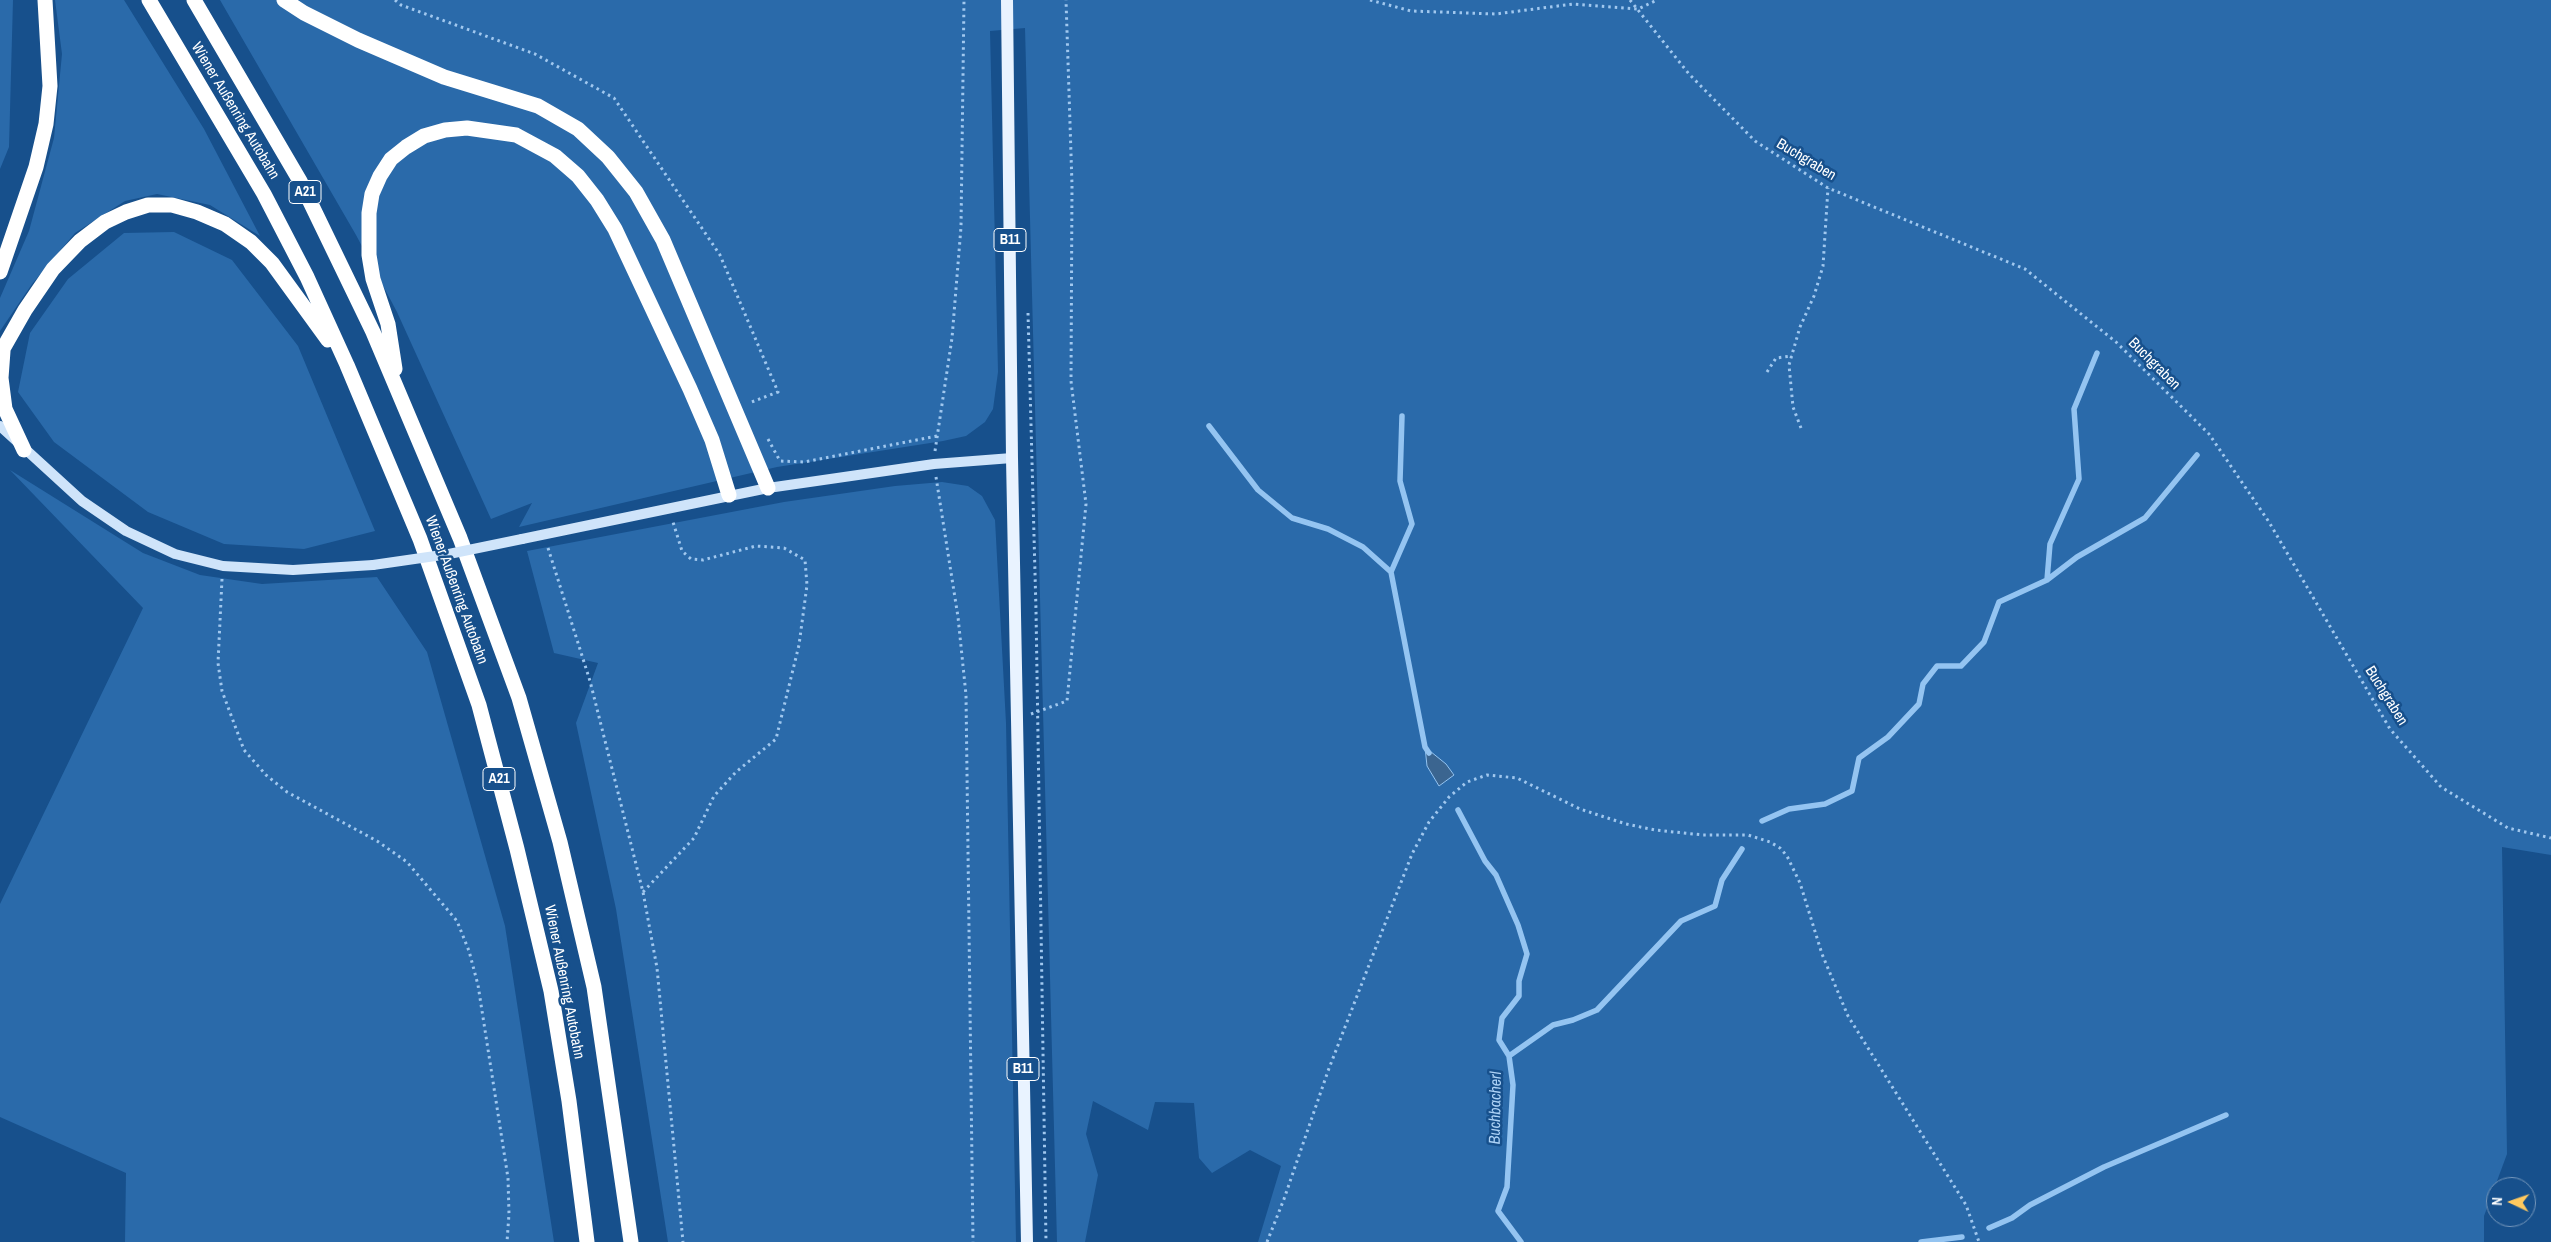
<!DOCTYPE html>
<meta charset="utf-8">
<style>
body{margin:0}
#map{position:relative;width:2551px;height:1242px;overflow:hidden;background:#17508c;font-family:"Archivo Narrow",sans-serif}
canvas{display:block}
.north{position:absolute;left:2486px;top:1177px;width:50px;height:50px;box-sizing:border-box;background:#17508c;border:1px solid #7496ba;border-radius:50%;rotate:273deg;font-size:14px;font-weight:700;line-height:20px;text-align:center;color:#fff}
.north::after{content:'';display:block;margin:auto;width:18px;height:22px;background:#ffc95f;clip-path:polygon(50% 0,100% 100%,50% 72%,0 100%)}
</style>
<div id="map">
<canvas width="2551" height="1242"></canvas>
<div class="north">N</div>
</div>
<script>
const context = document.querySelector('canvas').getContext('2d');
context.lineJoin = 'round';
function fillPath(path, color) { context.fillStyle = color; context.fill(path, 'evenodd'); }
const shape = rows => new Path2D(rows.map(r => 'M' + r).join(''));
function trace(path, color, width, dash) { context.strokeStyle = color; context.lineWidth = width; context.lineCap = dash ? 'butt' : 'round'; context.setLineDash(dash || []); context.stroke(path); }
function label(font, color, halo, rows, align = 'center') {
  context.font = font + ' "Archivo Narrow",sans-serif'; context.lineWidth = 5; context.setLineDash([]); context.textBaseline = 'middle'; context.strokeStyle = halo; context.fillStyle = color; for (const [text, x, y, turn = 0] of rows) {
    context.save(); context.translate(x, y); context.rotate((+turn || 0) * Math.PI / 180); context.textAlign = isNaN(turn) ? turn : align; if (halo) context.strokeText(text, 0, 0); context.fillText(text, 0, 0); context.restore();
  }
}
const green = shape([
 [0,0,13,0,9,147,0,169],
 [55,0,124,0,204,129,260,236,210,205,157,194,125,201,75,233,32,284,0,331,0,298,29,231,54,138,62,54],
 [220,0,2551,0,2551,855,2502,847,2507,1154,2484,1216,2484,1242,1258,1242,1281,1166,1250,1150,1212,1173,1199,1158,1194,1103,1155,1102,1148,1130,1093,1101,1086,1134,1098,1175,1085,1242,1057,1242,1025,28,990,31,998,372,993,409,985,422,966,436,943,441,777,467,519,527,532,503,491,519,397,312,356,235],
 [1425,747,1454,774,1439,786,1427,766],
 [174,232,232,260,298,346,375,531,304,549,224,544,148,512,54,442,18,392,30,333,68,279,124,233],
 [10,470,143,553,200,575,262,584,377,577,427,652,505,926,554,1242,125,1242,126,1173,0,1117,0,904,143,608],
 [942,482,968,486,982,496,995,520,1006,723,1016,1242,668,1242,616,909,576,723,598,663,554,653,527,551,784,502,895,486]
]);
const water = shape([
 [1425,747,1446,764,1454,775,1439,786,1427,766,1425,747]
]);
const stream = shape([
 [1402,416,1400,481,1412,524,1391,572,1425,747,1429,753],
 [1209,426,1258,490,1292,518,1328,529,1363,547,1391,572],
 [2047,580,2050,544,2079,479,2074,409,2097,353],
 [1458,810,1485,861,1496,875,1518,925,1527,954,1519,981,1519,996,1502,1018,1499,1040,1509,1056,1513,1085,1507,1187,1498,1211,1521,1242],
 [1762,821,1789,809,1825,804,1852,791,1859,758,1888,737,1919,704,1923,684,1937,666,1961,666,1984,642,1999,602,2047,580,2077,557,2145,518,2197,455],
 [1509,1056,1553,1025,1573,1020,1597,1010,1681,921,1715,906,1722,880,1742,849],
 [1989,1228,2012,1218,2030,1205,2104,1167,2226,1115],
 [1921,1242,1962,1237]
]);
const path = shape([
 [395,0,401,5,535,54,614,98,720,255,778,392,749,403],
 [1370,0,1411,11,1496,14,1573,4,1638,9,1657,0],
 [1630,0,1689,74,1755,141,1828,188,2025,269,2116,342,2209,434,2269,522,2390,729,2441,787,2508,828,2551,838],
 [1028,313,1036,610,1046,1242],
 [1767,372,1776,358,1792,356],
 [1801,428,1793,407,1789,365,1800,327,1814,296,1823,266,1828,188],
 [768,439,780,461,804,462,937,436],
 [935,451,952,338,961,227,964,0],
 [936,477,958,617,966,695,973,1242],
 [548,548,590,681,643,892,657,968,683,1242],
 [222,579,218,663,222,691,244,750,266,775,287,792,377,841,407,862,457,921,469,951,478,985,508,1178,509,1214,507,1242],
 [1031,714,1067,701,1086,504,1071,381,1072,185,1066,0],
 [643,892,694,838,714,796,736,772,776,739,799,645,807,585,805,560,784,548,756,546,703,560,691,559,682,551,673,522],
 [1267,1242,1284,1199,1328,1071,1412,854,1429,822,1449,797,1467,782,1487,775,1517,778,1580,809,1626,824,1655,830,1703,835,1748,835,1770,842,1780,848,1787,856,1800,883,1822,954,1848,1016,1966,1205,1979,1242]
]);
const secondary = shape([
 [0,426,82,501,126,531,175,554,223,566,293,570,373,565],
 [522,539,768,488,934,464,1012,458]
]);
const primary = shape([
 [1007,0,1012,458,1027,1242]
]);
const motorway = shape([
 [149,0,264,194,307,277,347,365,420,539,479,705,517,849,551,991,569,1101,587,1242],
 [194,0,300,181,373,332,460,538,519,698,560,842,594,987,631,1242],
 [284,0,304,13,358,40,444,77,538,106,578,129,608,157,636,192,663,240,768,488],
 [0,272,36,167,46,124,50,86,45,0],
 [3,351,1,378,5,409,24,450],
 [0,354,25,310,53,269,80,241,105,222,126,212,148,205,172,205,197,212,225,224,251,242,272,263,328,340],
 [395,369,388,324,373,279,369,255,369,213,372,194,380,176,391,159,406,147,424,136,445,130,467,128,516,135,555,156,578,176,597,200,615,229,690,389,712,440,729,495]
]);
const secondaryBridge = shape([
 [373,565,449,554,522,539]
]);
const shields = [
 [305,192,32],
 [1010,240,32],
 [499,779,32],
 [1023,1069,32]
];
const shieldNames = [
 ["A21",305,192],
 ["B11",1010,240],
 ["A21",499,779],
 ["B11",1023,1069]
];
const streetNames = [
 ["Wiener Außenring Autobahn",235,111,59],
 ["Buchgraben",1806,160,31],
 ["Buchgraben",2154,364,45],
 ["Wiener Außenring Autobahn",456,590,70],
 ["Buchgraben",2386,696,58],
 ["Wiener Außenring Autobahn",564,982,79]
];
const waterNames = [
 ["Buchbacherl",1496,1108,-89]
];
fillPath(green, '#2a6aaa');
fillPath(water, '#3b6590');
trace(water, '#94c4f1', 1);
trace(stream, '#94c4f1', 5.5);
trace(path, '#a1c8ef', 3, [2.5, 4]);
trace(secondary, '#cfe4fa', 10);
trace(primary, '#e9f3ff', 12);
trace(motorway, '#fff', 15);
trace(secondaryBridge, '#cfe4fa', 10);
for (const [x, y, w] of shields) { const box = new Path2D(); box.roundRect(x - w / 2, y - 11.5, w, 23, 4); context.fillStyle = '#17508c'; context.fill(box); trace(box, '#fff', 1); }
label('bold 14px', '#fff', null, shieldNames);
label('15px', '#fff', '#17508c', streetNames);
label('italic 16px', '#add2f6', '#17508c', waterNames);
</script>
